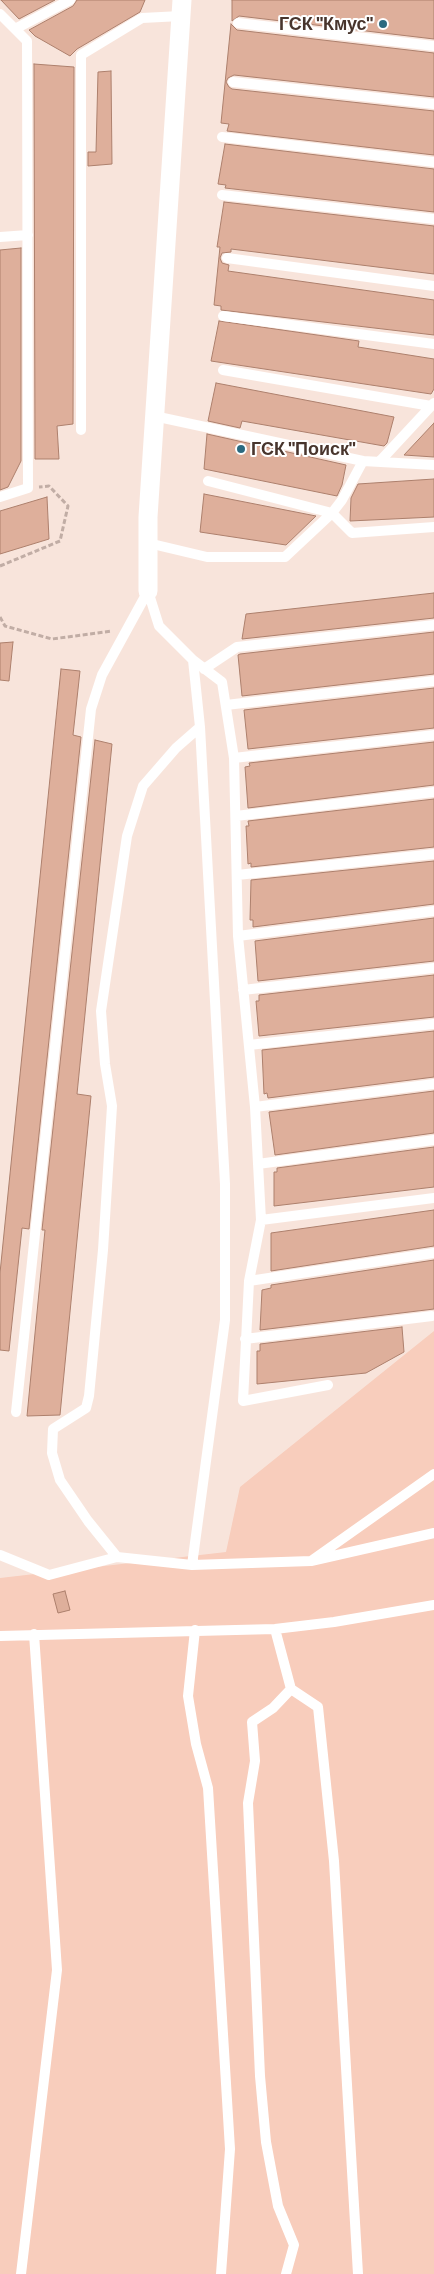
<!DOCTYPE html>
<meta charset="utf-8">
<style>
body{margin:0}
canvas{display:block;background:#f8e4db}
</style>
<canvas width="434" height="2274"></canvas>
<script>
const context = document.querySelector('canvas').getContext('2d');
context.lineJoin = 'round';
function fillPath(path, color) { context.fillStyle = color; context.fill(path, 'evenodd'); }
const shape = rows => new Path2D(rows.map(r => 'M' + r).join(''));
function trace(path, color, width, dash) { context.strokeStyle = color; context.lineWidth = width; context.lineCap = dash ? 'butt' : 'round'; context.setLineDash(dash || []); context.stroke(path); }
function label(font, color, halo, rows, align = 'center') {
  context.font = font + ' Barlow,sans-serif'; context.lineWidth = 4; context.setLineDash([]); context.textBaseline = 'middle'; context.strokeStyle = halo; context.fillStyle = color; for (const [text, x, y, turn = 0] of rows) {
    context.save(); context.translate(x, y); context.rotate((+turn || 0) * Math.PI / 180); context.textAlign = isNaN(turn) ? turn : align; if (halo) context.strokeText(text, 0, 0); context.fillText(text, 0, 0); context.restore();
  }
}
const green = shape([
 [434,1331,434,2274,0,2274,0,1578,226,1552,240,1487]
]);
const building = shape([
 [1,0,55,0,19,19,1,0],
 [77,0,145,0,140,12,77,49,70,56,35,36,29,30,73,6,77,0],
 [232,0,434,0,434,39,239,16,232,21,232,0],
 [231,24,237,30,434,53,434,97,234,75,228,78,226,82,229,87,232,89,434,111,434,155,227,131,229,124,221,123,231,24],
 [34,64,74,67,73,424,57,426,59,459,35,459,34,64],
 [111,71,112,164,88,166,88,152,96,152,98,72,111,71],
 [225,144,434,169,434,212,225,188,226,185,218,184,225,144],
 [224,202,434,226,434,274,231,249,231,252,222,253,220,258,222,263,229,265,228,271,434,300,434,335,221,310,221,306,214,305,220,247,217,247,224,202],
 [21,248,21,461,8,487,0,490,0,250,21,248],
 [219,321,359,341,358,347,434,359,434,389,431,394,211,361,219,321],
 [216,383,394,417,387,443,384,446,242,421,240,428,208,421,216,383],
 [434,423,434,457,404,455,434,423],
 [207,434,346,465,342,485,337,496,204,469,207,434],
 [434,479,434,517,350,521,351,498,358,484,434,479],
 [204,494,316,516,286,545,200,532,204,494],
 [47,497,49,539,0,554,0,511,47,497],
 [434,593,434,618,242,639,246,614,434,593],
 [434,632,434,674,242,696,238,655,240,654,434,632],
 [13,642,9,681,0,680,0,643,13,642],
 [61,669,80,671,73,735,81,737,29,1229,22,1228,9,1351,0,1350,0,1273,61,669],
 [434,688,434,728,248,749,244,710,434,688],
 [95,740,112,744,77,1094,91,1096,60,1415,27,1416,45,1230,42,1230,95,740],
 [434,742,434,785,248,808,245,767,250,766,249,763,434,742],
 [434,799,434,847,251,867,251,863,248,864,246,826,249,826,248,821,434,799],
 [434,861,434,904,253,927,253,920,250,920,251,880,434,861],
 [434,918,434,961,258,981,255,941,434,918],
 [434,975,434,1017,259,1036,256,1001,259,1001,259,995,434,975],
 [434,1031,434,1077,268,1098,267,1093,264,1094,262,1050,434,1031],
 [434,1091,434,1133,275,1155,269,1112,434,1091],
 [434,1147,434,1187,274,1206,274,1172,277,1172,277,1168,434,1147],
 [434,1210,434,1246,271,1271,271,1233,434,1210],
 [434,1260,434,1309,260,1330,262,1290,271,1288,271,1285,434,1260],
 [402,1327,404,1352,366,1373,257,1384,257,1351,260,1351,260,1344,402,1327],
 [65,1591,70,1610,58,1613,53,1594,65,1591]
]);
const path = shape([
 [0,566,60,541,68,506,49,486,39,487],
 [0,617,5,626,52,639,112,631]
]);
const lane = shape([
 [0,14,27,41,28,488,0,497],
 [238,23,434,46],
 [15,29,70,0],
 [233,82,434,104],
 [222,137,434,162],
 [222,195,434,219],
 [0,237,28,235],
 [227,258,434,286],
 [223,316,434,344],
 [223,370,431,406],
 [154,416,363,461],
 [81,430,81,55,142,18,181,16],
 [381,460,434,403],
 [208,481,332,513,352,533,434,527],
 [148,543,207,557,285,557,332,513,342,500,363,461,434,465],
 [148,591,159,626,193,660,222,682,234,758,238,936,255,1107,261,1220,249,1281,243,1401,328,1385],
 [193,660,200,727,176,748,143,786,127,836,101,1011,105,1064,112,1106,103,1250,89,1396,86,1408,53,1429,52,1453,60,1480,88,1521,117,1557,192,1565,311,1561],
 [204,669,237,647,434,625],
 [226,705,434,681],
 [234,758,434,735],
 [236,816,434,792],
 [237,875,434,854],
 [238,936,434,911],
 [243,990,434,968],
 [249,1045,434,1024],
 [255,1107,434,1084],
 [258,1164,434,1140],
 [261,1220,434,1198],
 [249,1281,434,1253],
 [245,1339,432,1316],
 [16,1412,91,709,102,675,148,591],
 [434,1474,311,1561,434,1533],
 [0,1555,49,1575,117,1557],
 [192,1565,225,1320,225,1184,200,727],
 [275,1629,291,1689,273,1708,252,1722,255,1761,248,1803,260,2076,266,2142,278,2206,294,2245,286,2274],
 [195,1630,188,1696,196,1744,208,1788,230,2149,221,2274],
 [0,1636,275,1629,334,1622,434,1605],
 [291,1689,318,1707,334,1861,358,2274],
 [21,2274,57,1970,34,1634]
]);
const street = shape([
 [148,591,148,517,182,0]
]);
const markers = [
 [383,24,5,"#2b6a80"],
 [241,449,5,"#2b6a80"]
];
const poiNames = [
 ["ГСК \"Кмус\"",373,24],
 ["ГСК \"Поиск\"",251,449,"left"]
];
fillPath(green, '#f8cdbc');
fillPath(building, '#deaf9b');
trace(building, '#ad806d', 1);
trace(path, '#c1ada5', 3, [5, 2.5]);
trace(lane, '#fff', 10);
trace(street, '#fff', 19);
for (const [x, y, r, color] of markers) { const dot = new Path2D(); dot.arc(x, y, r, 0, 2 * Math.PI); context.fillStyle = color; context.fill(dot); trace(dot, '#fff', 2); }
label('bold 18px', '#48352d', '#fff', poiNames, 'right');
</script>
